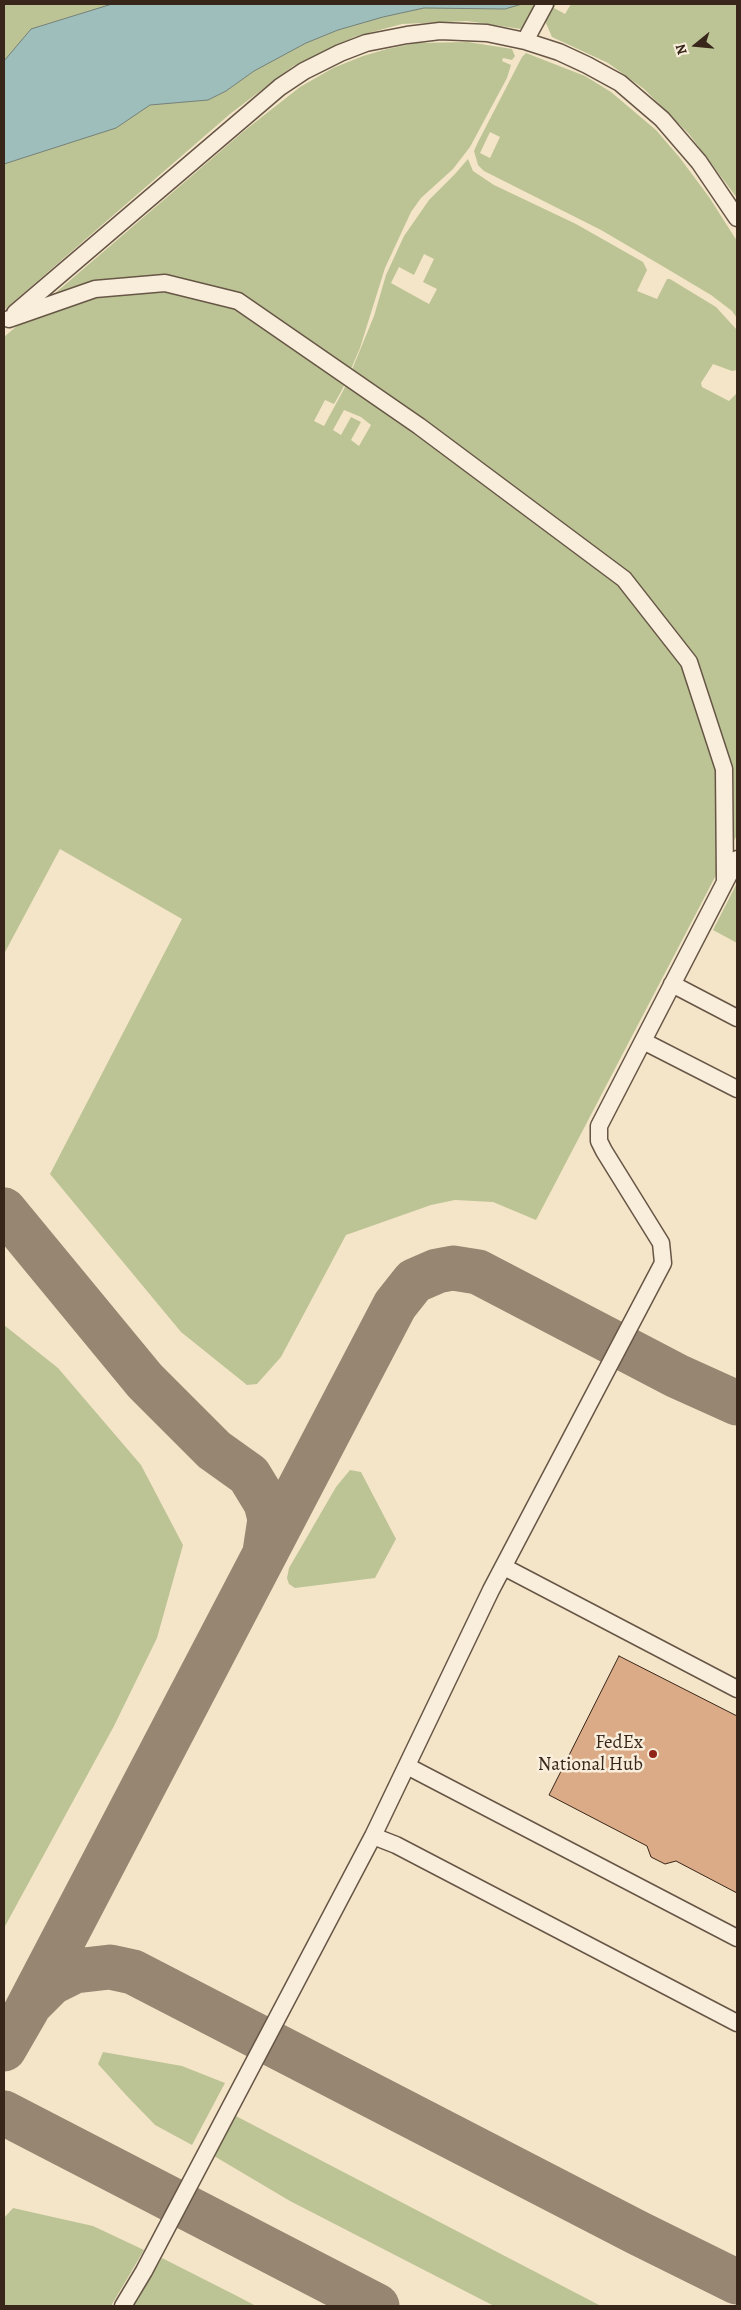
<!DOCTYPE html>
<style>
body{margin:0}
#map{position:relative;width:741px;height:2310px;overflow:hidden;background:#f5e5c8;font-family:Alegreya,serif}
canvas{display:block}
.frame{position:absolute;inset:0;border:5px solid #38261b;pointer-events:none}
.north{position:absolute;left:671px;top:20px;width:50px;height:50px;-webkit-text-stroke:4px #f8eedb;paint-order:stroke;rotate:253deg;font-size:14px;font-weight:700;line-height:20px;text-align:center;color:#38261b}
.north::after{content:'';display:block;margin:auto;width:18px;height:22px;background:#38261b;clip-path:polygon(50% 0,100% 100%,50% 72%,0 100%)}
</style>
<div id="map">
<canvas width="741" height="2310"></canvas>
<div class="frame"></div>
<div class="north">N</div>
</div>
<script>
const context = document.querySelector('canvas').getContext('2d');
context.lineJoin = 'round';
function fillPath(path, color) { context.fillStyle = color; context.fill(path, 'evenodd'); }
const shape = rows => new Path2D(rows.map(r => 'M' + r).join(''));
function trace(path, color, width, dash) { context.strokeStyle = color; context.lineWidth = width; context.lineCap = dash ? 'butt' : 'round'; context.setLineDash(dash || []); context.stroke(path); }
function label(font, color, halo, rows, align = 'center') {
  context.font = font + ' Alegreya,serif'; context.lineWidth = 5; context.setLineDash([]); context.textBaseline = 'middle'; context.strokeStyle = halo; context.fillStyle = color; for (const [text, x, y, turn = 0] of rows) {
    context.save(); context.translate(x, y); context.rotate((+turn || 0) * Math.PI / 180); context.textAlign = isNaN(turn) ? turn : align; if (halo) context.strokeText(text, 0, 0); context.fillText(text, 0, 0); context.restore();
  }
}
const green = shape([
 [4,4,286,4,4,120],
 [353,4,537,4,521,29,467,21,402,24,354,37,293,66,230,114,4,310,4,130],
 [550,4,556,4,554,8,565,14,571,4,737,4,737,198,689,134,644,89,608,63,552,37,545,21],
 [468,42,512,49,515,56,512,60,503,58,502,61,511,65,507,78,470,147,453,169,421,198,411,212,385,268,360,348,342,390,334,404,325,400,314,421,324,426,344,389,374,316,386,275,404,236,429,200,455,174,468,159,473,171,494,185,576,224,643,262,647,270,637,291,657,299,667,279,670,279,716,307,737,330,737,370,732,371,713,364,701,383,702,387,729,401,737,393,737,835,536,1220,493,1202,455,1200,431,1205,346,1235,281,1357,257,1384,247,1385,181,1332,50,1174,182,919,60,849,4,954,4,337,244,131,300,87,333,68,363,56,387,49,417,43],
 [424,254,434,259,423,282,437,289,429,304,391,283,399,267,414,275],
 [344,410,361,417,371,425,359,446,351,440,361,422,351,417,341,435,333,430],
 [526,53,585,76,611,92,656,130,680,158,709,197,737,241,737,318,732,311,711,295,664,267,601,230,484,171,478,165,474,151,478,142,522,57],
 [490,132,500,137,490,158,480,153],
 [737,883,737,943,713,930],
 [4,1325,58,1368,141,1465,183,1545,157,1638,114,1726,4,1928],
 [350,1470,361,1472,396,1539,375,1578,295,1588,289,1584,287,1578,289,1568,336,1487],
 [103,2052,182,2066,225,2083,192,2145,155,2125,126,2095,98,2064],
 [234,2115,303,2151,601,2306,494,2306,290,2201,214,2156],
 [13,2208,93,2226,144,2250,111,2306,4,2306,4,2218],
 [162,2258,237,2296,256,2306,132,2306]
]);
const water = shape([
 [112,4,522,4,505,9,424,8,383,17,338,30,306,43,254,71,226,91,208,100,150,105,116,128,4,164,4,61,31,29,112,4]
]);
const taxiway = shape([
 [4,1210,145,1381,214,1450,249,1475,266,1503,270,1519,265,1552],
 [31,2003,51,1983,75,1971,110,1967,133,1972,638,2233,737,2282],
 [4,2049,26,2011,395,1305,414,1281,437,1271,453,1268,478,1272,677,1376,737,1403],
 [4,2113,377,2306]
]);
const building = shape([
 [619,1656,737,1716,737,1893,676,1861,665,1864,651,1857,647,1846,549,1795,619,1656]
]);
const minor = shape([
 [525,41,545,4],
 [15,313,280,87,304,71,340,53,366,43,407,35,440,31,487,33,525,41,559,52,587,65,620,83,662,119,699,162,737,218],
 [9,319,95,289,165,283,238,301,419,426,624,579,689,662,724,769,725,881],
 [672,984,737,1018],
 [643,1041,737,1089],
 [504,1567,737,1689],
 [407,1766,737,1938],
 [373,1836,396,1845,737,2023],
 [123,2306,144,2271,373,1836,491,1590,663,1263,661,1243,604,1151,599,1141,599,1126,737,859]
]);
const markers = [
 [653,1754,5,"#8f2418"]
];
const poiNames = [
 ["FedEx",643,1743],
 ["National Hub",643,1765]
];
fillPath(green, '#bcc495');
fillPath(water, '#9dbeba');
trace(water, '#75817a', 1);
trace(taxiway, '#968672', 45);
fillPath(building, '#dbaa86');
trace(building, '#38261b', 1);
trace(minor, '#675646', 19);
trace(minor, '#f8eedb', 16);
for (const [x, y, r, color] of markers) { const dot = new Path2D(); dot.arc(x, y, r, 0, 2 * Math.PI); context.fillStyle = color; context.fill(dot); trace(dot, '#f8eedb', 2); }
label('19px', '#38261b', '#f8eedb', poiNames, 'right');
</script>
